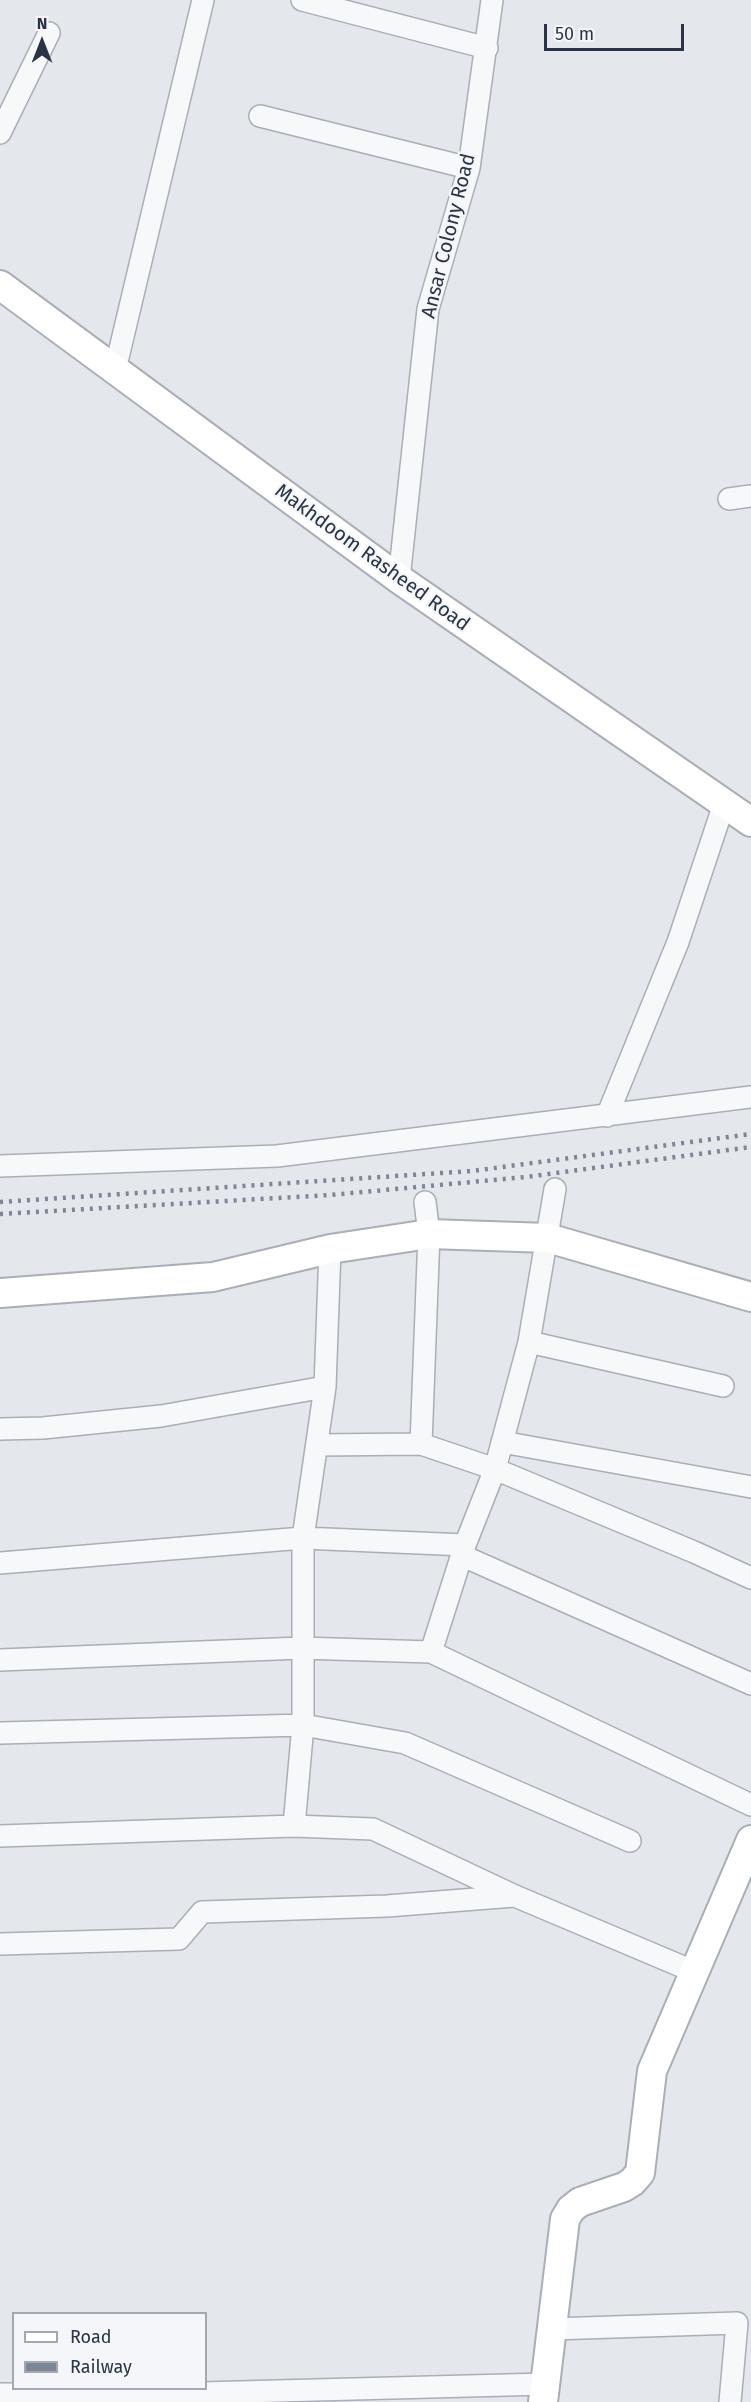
<!DOCTYPE html>
<style>
body{margin:0}
#map{position:relative;width:751px;height:2402px;overflow:hidden;background:#e4e7ec;font-family:"Fira Sans",sans-serif}
canvas{display:block}
.legend{position:absolute;left:12px;top:2312px;width:195px;height:78px;box-sizing:border-box;background:#f4f6f9;border:2px solid #a4a8b1;margin:0;padding:8px 10px;list-style:none;font-size:18px;color:#2b3445}
.legend li{display:flex;align-items:center;gap:12px;height:30px}
.legend b{width:30px;border:2px solid #a4a8b1}
.north{position:absolute;left:12px;top:12px;width:60px;height:60px;-webkit-text-stroke:4px #f4f6f9;paint-order:stroke;rotate:0deg;font-size:16px;font-weight:700;line-height:24px;text-align:center;color:#2b3445}
.north::after{content:'';display:block;margin:auto;width:21px;height:27px;background:#2b3445;clip-path:polygon(50% 0,100% 100%,50% 72%,0 100%)}
.scale{position:absolute;left:544px;top:24px;width:140px;height:27px;box-sizing:border-box;border:3px solid #2b3445;border-top:0;padding-left:8px;font-size:18px;line-height:21px;white-space:nowrap;color:#2b3445;-webkit-text-stroke:4px #f4f6f9;paint-order:stroke}
</style>
<div id="map">
<canvas width="751" height="2402"></canvas>
<ul class="legend">
<li><b style="height:8px;background:#fff"></b>Road</li>
<li><b style="height:8px;background:#7d8696"></b>Railway</li>
</ul>
<div class="north">N</div>
<div class="scale">50 m</div>
</div>
<script>
const context = document.querySelector('canvas').getContext('2d');
context.lineJoin = 'round';
const shape = rows => new Path2D(rows.map(r => 'M' + r).join(''));
function trace(path, color, width, dash) { context.strokeStyle = color; context.lineWidth = width; context.lineCap = dash ? 'butt' : 'round'; context.setLineDash(dash || []); context.stroke(path); }
function label(font, color, halo, rows, align = 'center') {
  context.font = font + ' "Fira Sans",sans-serif'; context.lineWidth = 4.5; context.setLineDash([]); context.textBaseline = 'middle'; context.strokeStyle = halo; context.fillStyle = color; for (const [text, x, y, turn = 0] of rows) {
    context.save(); context.translate(x, y); context.rotate((+turn || 0) * Math.PI / 180); context.textAlign = isNaN(turn) ? turn : align; if (halo) context.strokeText(text, 0, 0); context.fillText(text, 0, 0); context.restore();
  }
}
const street = shape([
 [302,0,487,48],
 [260,116,469,168],
 [0,133,49,33],
 [115,370,203,0],
 [729,499,751,496],
 [399,579,428,309,469,168,492,0],
 [607,1116,678,942,724,804],
 [0,1166,277,1156,751,1097],
 [529,1342,723,1386],
 [0,1429,43,1428,161,1416,325,1387],
 [502,1442,751,1487],
 [421,1444,429,1234,425,1202],
 [318,1445,421,1444,495,1469,694,1552,751,1578],
 [463,1556,751,1684],
 [0,1563,303,1538,465,1545],
 [431,1652,465,1545,495,1469,529,1342,555,1189],
 [0,1660,301,1648,431,1652,751,1805],
 [0,1733,303,1725,405,1743,630,1841],
 [294,1826,303,1725,303,1538,325,1387,330,1249],
 [0,1836,294,1826,373,1829,515,1896,695,1972],
 [0,1944,179,1939,202,1912,387,1906,514,1896],
 [552,2329,737,2323,730,2402],
 [0,2394,124,2395,545,2384]
]);
const secondary = shape([
 [0,285,399,579,751,822],
 [0,1293,213,1277,330,1249,429,1234,548,1238,751,1297],
 [543,2402,565,2219,571,2209,580,2202,624,2187,632,2182,640,2173,652,2071,751,1840]
]);
const rail = shape([
 [0,1202,472,1171,751,1134],
 [0,1214,330,1195,526,1177,751,1147]
]);
const streetNames = [
 ["Ansar Colony Road",449,236,-76],
 ["Makhdoom Rasheed Road",372,558,36]
];
trace(street, '#a9aeb7', 24);
trace(secondary, '#a9aeb7', 32);
trace(street, '#f7f8fa', 21);
trace(secondary, '#fff', 28);
trace(rail, '#7d8696', 4.5, [3, 6]);
label('20px', '#2b3445', '#f4f6f9', streetNames);
</script>
